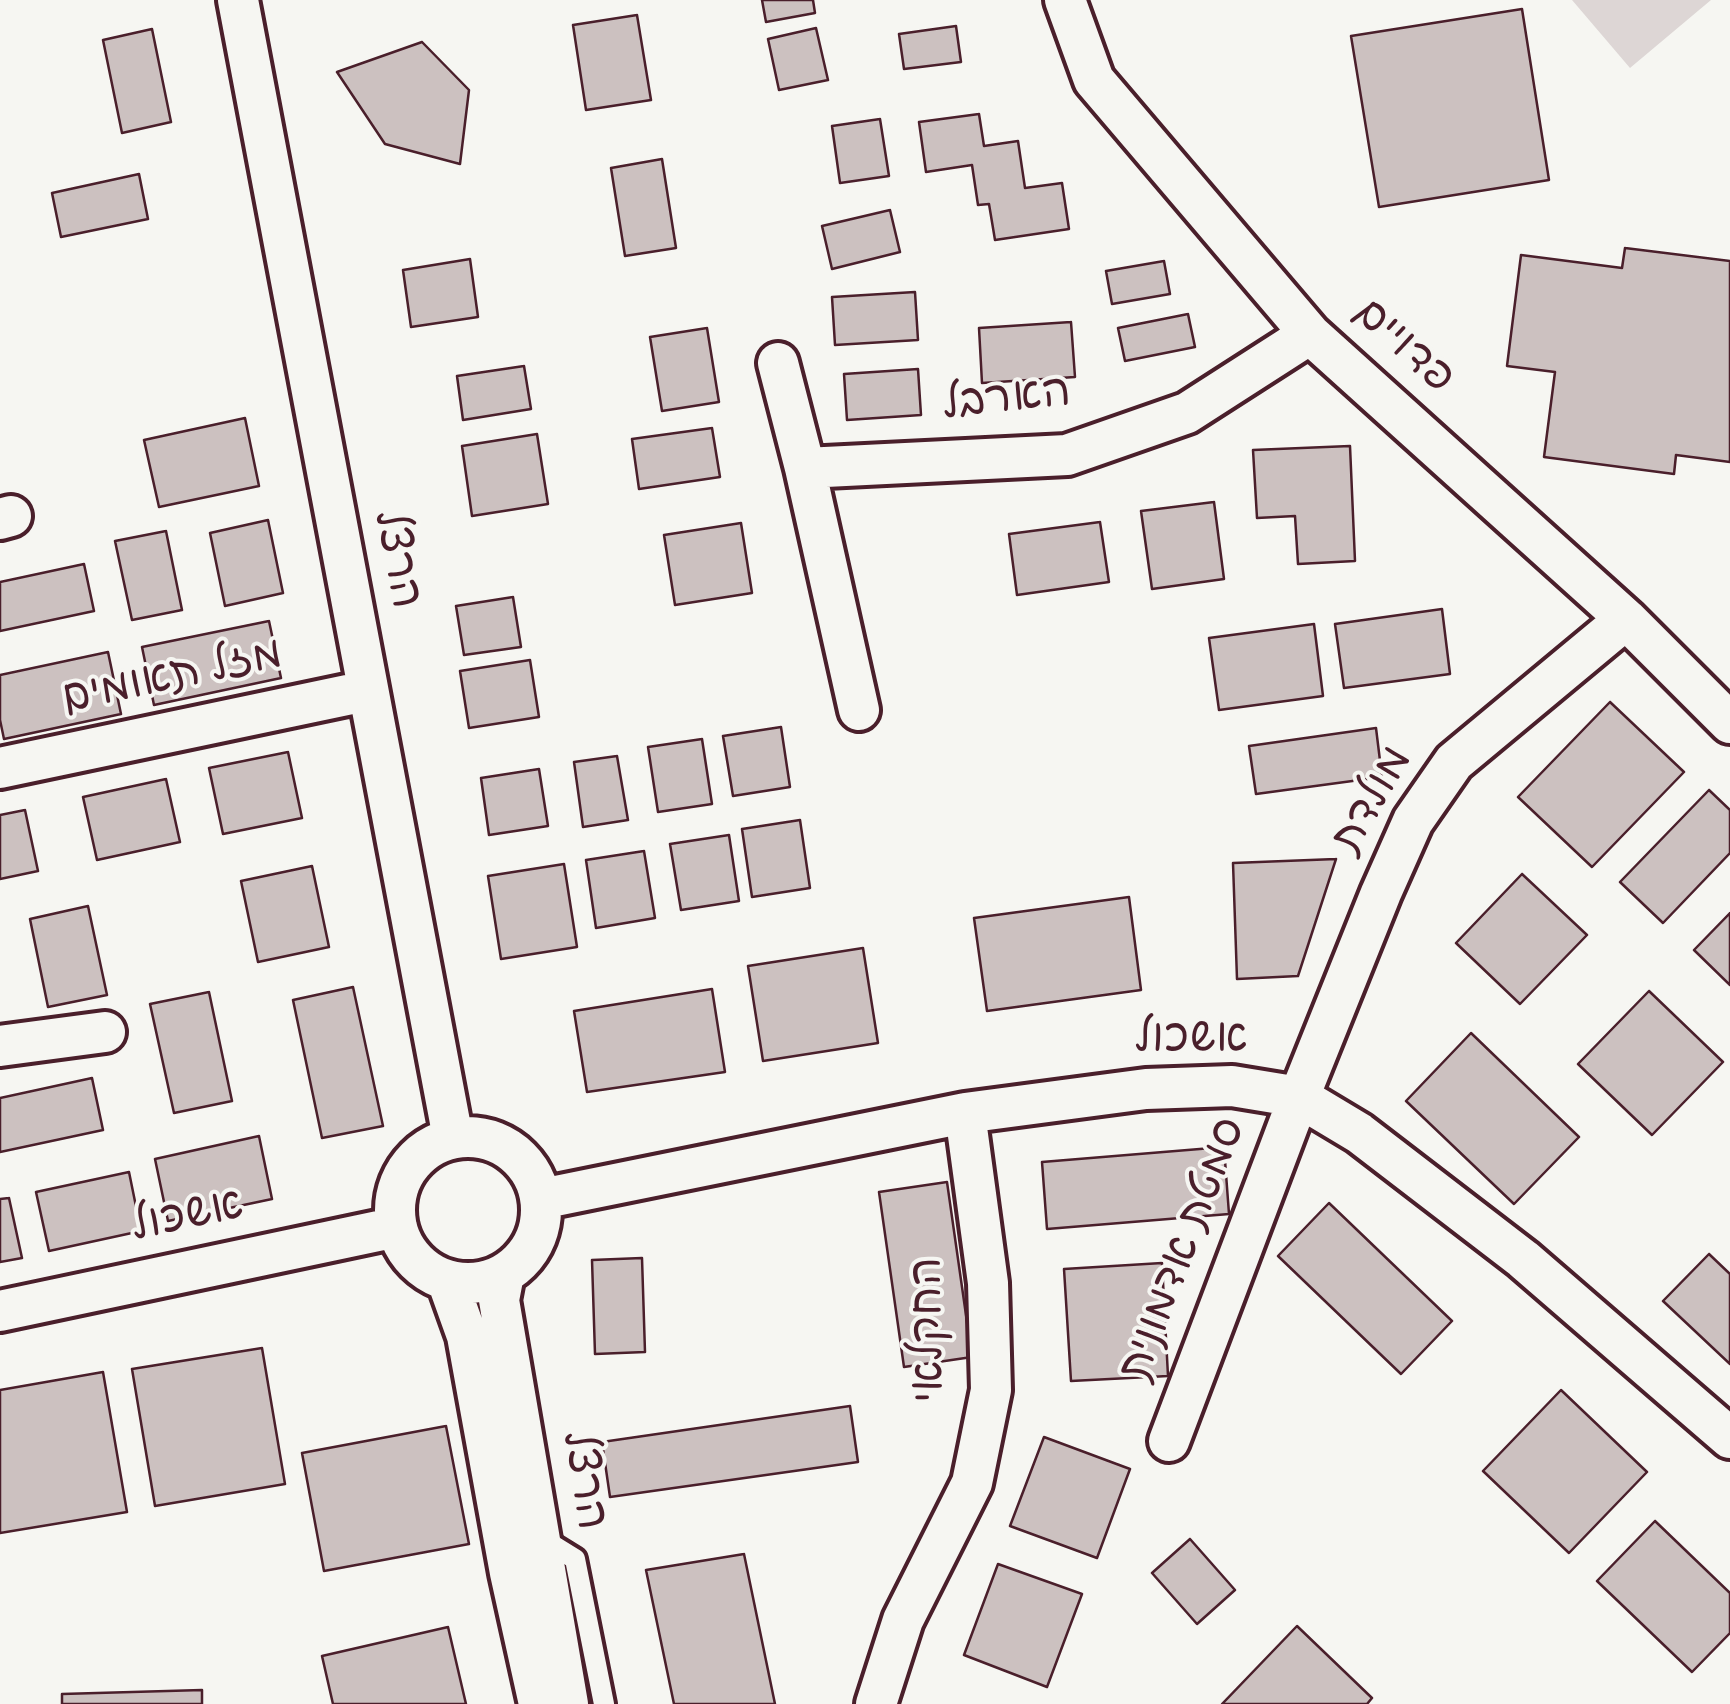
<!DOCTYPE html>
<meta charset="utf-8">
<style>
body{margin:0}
canvas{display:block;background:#f6f6f2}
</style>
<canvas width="1730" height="1704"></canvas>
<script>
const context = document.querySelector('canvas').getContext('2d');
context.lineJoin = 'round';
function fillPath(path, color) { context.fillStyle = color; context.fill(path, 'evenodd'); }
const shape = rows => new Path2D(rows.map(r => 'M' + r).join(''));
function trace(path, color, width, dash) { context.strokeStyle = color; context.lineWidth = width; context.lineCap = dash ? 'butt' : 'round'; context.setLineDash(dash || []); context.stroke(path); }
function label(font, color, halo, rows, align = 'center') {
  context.font = font + ' "Indie Flower","Playpen Sans Hebrew",sans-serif'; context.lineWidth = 8; context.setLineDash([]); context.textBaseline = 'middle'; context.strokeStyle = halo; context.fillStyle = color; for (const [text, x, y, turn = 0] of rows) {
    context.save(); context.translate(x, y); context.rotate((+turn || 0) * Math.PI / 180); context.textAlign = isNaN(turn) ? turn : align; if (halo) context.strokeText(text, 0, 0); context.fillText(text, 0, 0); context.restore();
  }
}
const green = shape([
 [1572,0,1711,0,1630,68]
]);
const building = shape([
 [762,0,813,0,815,13,766,22,762,0],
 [1522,9,1549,180,1379,207,1351,36,1522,9],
 [637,15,651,100,586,110,573,25,637,15],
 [956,26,961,62,904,69,899,34,956,26],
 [816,28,828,80,779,90,768,39,816,28],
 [152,29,171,122,122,133,103,40,152,29],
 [422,42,469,90,460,164,385,144,337,72,422,42],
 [979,114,984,146,1018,141,1025,188,1062,183,1069,229,995,240,989,204,978,205,972,165,926,172,919,122,979,114],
 [880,119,889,176,840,183,832,126,880,119],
 [662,159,676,248,625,256,611,168,662,159],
 [139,174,148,219,61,237,52,193,139,174],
 [890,210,900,252,832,269,822,226,890,210],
 [1625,248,1730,261,1730,462,1676,455,1674,474,1544,457,1555,372,1507,366,1521,255,1622,268,1625,248],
 [470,259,478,317,411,327,403,270,470,259],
 [1164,261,1170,294,1112,304,1106,271,1164,261],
 [915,292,918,340,835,345,832,297,915,292],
 [1188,314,1195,347,1125,361,1118,328,1188,314],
 [1071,322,1075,377,982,383,979,328,1071,322],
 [707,328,719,402,662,411,650,337,707,328],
 [524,366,531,409,463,420,457,376,524,366],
 [918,369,921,415,847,420,844,374,918,369],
 [245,418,259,486,159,507,144,440,245,418],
 [712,428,720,477,639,489,632,439,712,428],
 [537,434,548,504,472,516,462,446,537,434],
 [1350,446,1355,561,1298,564,1295,516,1257,518,1253,450,1350,446],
 [1214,502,1224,579,1152,589,1141,511,1214,502],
 [268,520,283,593,225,606,210,533,268,520],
 [1100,522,1109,582,1017,595,1009,534,1100,522],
 [741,523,752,593,675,605,664,535,741,523],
 [166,531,182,610,132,620,115,541,166,531],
 [84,564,94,611,0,631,0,582,84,564],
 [513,597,521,647,464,655,456,606,513,597],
 [1442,609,1450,674,1344,688,1335,624,1442,609],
 [269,621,281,678,154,705,142,647,269,621],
 [1314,624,1323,696,1219,710,1209,638,1314,624],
 [108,652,121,714,4,739,0,720,0,675,108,652],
 [530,660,539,717,469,728,460,671,530,660],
 [1610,702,1684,772,1592,867,1518,797,1610,702],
 [781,727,790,787,733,796,723,736,781,727],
 [1376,728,1382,777,1256,794,1249,746,1376,728],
 [702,739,712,804,658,812,648,747,702,739],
 [288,752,302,818,223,834,209,768,288,752],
 [617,756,628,820,583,827,574,762,617,756],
 [539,769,548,826,489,835,481,778,539,769],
 [166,779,180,842,97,860,83,797,166,779],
 [1709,790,1730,810,1730,853,1663,923,1620,882,1709,790],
 [25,810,38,871,0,879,0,815,25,810],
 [800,820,810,888,752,897,742,829,800,820],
 [729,835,739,901,681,910,670,844,729,835],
 [644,851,655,918,596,928,586,860,644,851],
 [1336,859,1298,976,1237,979,1233,863,1336,859],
 [564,864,577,947,501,959,488,876,564,864],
 [312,866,329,947,258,962,241,881,312,866],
 [1522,874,1587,935,1520,1004,1456,943,1522,874],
 [1129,897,1141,990,987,1011,974,918,1129,897],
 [88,906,107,995,48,1007,30,919,88,906],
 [1730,913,1730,985,1694,950,1730,913],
 [863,948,878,1043,763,1061,748,966,863,948],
 [353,987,383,1126,322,1138,293,1000,353,987],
 [712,989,725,1072,587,1092,574,1011,712,989],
 [1649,991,1723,1062,1652,1135,1578,1064,1649,991],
 [209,992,232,1101,174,1113,150,1004,209,992],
 [1471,1033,1579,1137,1514,1204,1406,1101,1471,1033],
 [92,1078,103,1130,0,1152,0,1098,92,1078],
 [259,1136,272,1199,168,1221,155,1159,259,1136],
 [1224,1147,1229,1214,1047,1229,1042,1162,1224,1147],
 [129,1172,141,1231,49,1251,36,1192,129,1172],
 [947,1182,972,1357,904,1367,879,1192,947,1182],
 [9,1198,22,1258,0,1262,0,1199,9,1198],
 [1329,1203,1452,1321,1401,1374,1278,1256,1329,1203],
 [1709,1254,1730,1274,1730,1364,1663,1301,1709,1254],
 [642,1258,645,1352,595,1354,592,1260,642,1258],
 [1162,1263,1168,1376,1071,1381,1064,1269,1162,1263],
 [262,1348,285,1484,155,1506,132,1369,262,1348],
 [103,1372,127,1512,0,1533,0,1390,103,1372],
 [1561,1390,1647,1472,1569,1553,1483,1471,1561,1390],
 [850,1406,858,1462,610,1497,602,1442,850,1406],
 [446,1426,469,1544,324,1571,302,1453,446,1426],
 [1044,1437,1130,1469,1097,1558,1010,1526,1044,1437],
 [1655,1521,1730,1593,1730,1633,1692,1672,1597,1581,1655,1521],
 [1190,1539,1235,1590,1197,1624,1152,1573,1190,1539],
 [744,1554,775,1704,674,1704,646,1570,744,1554],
 [998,1564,1082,1594,1047,1687,964,1655,998,1564],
 [1297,1626,1372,1698,1367,1704,1222,1704,1297,1626],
 [448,1627,466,1704,333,1704,322,1656,448,1627],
 [202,1690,202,1704,62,1704,62,1694,202,1690]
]);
const service = shape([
 [541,1538,575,1559,604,1704]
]);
const minor = shape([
 [238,0,453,1138],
 [1065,0,1094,80,1310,334,1626,619,1730,723],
 [778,363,805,468],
 [0,519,11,516],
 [859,710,805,468,1067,455,1187,413,1310,334],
 [0,768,366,691],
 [0,1046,105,1032],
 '395 1210a73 73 0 1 1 146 0a73 73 0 1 1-146 0Z',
 [541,1199,965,1113,1146,1089,1232,1086,1299,1097,1359,1133,1523,1259,1730,1438],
 [504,1274,499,1300,568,1704],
 [447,1280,467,1336,510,1573,539,1704],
 [0,1311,397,1227],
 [1169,1441,1299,1097,1381,893,1413,821,1454,762,1626,619],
 [876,1704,903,1620,972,1483,991,1390,988,1283,965,1113]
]);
const streetNames = [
 ["פדויים",1401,349,42],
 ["הארבל",1007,403,-6],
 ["הרצל",393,560,79],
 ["מזל תאומים",173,681,-12],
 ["מולדת",1376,802,-60],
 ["אשכול",1191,1043],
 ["אשכול",188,1220,-12],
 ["סמטת אדמונית",1187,1251,-69],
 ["החקלאי",933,1330,-91],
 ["הרצל",580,1481,81]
];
fillPath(green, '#ddd6d5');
fillPath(building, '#ccc1c0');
trace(building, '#4a1f2b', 2.5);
trace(service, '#4a1f2b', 28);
trace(minor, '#4a1f2b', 48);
trace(service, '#f6f6f2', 20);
trace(minor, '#f6f6f2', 40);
label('45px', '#4a1f2b', '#f6f6f2', streetNames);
</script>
